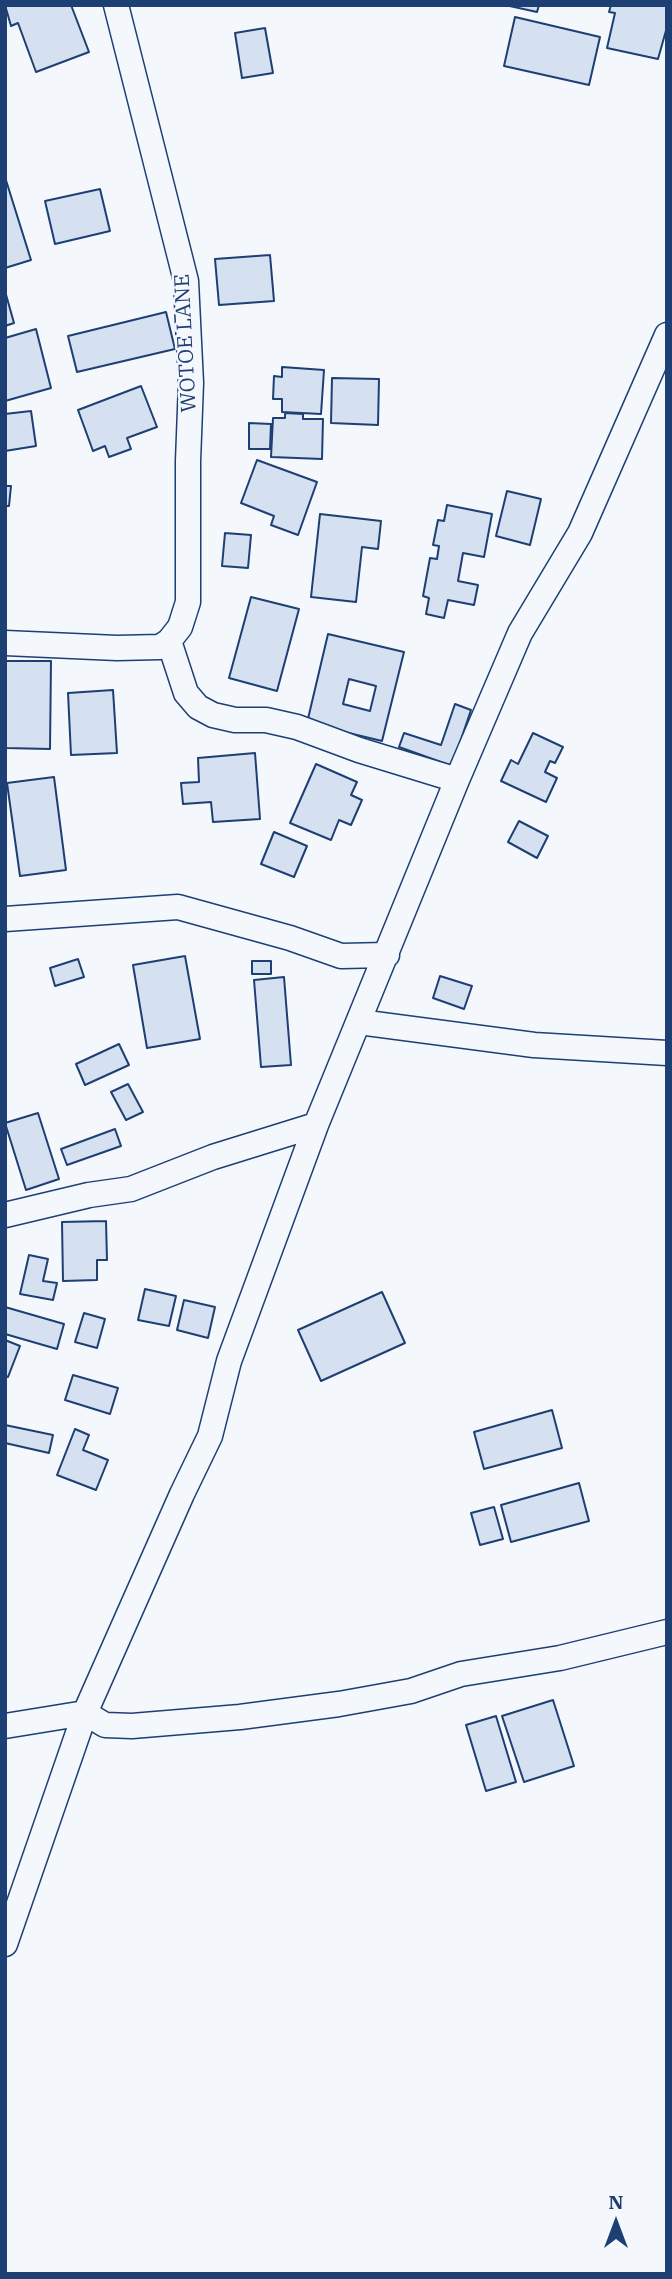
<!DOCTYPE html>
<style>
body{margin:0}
#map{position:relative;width:672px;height:2279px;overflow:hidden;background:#f4f7fb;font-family:"IBM Plex Serif",serif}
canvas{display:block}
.frame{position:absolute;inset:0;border:7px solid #1d3f73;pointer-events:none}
.north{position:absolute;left:581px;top:2188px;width:70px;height:70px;-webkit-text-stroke:5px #f4f7fb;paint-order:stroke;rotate:0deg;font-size:19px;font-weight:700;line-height:28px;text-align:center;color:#1d3f73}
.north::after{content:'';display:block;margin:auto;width:24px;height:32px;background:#1d3f73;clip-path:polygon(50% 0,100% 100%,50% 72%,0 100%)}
</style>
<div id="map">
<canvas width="672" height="2279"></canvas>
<div class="frame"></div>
<div class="north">N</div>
</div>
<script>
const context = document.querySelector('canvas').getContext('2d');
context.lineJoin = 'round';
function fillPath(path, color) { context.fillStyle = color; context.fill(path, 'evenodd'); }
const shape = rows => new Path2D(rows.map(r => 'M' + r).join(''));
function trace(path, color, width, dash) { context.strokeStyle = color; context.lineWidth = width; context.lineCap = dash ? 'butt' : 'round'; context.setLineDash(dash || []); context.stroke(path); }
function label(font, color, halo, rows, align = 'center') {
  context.font = font + ' "IBM Plex Serif",serif'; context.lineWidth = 5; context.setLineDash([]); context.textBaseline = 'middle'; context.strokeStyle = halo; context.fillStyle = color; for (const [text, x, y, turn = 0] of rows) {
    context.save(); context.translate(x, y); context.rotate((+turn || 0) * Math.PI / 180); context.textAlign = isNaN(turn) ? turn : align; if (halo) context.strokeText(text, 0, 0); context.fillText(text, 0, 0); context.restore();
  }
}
const building = shape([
 [5,5,71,5,89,52,36,72,18,23,11,26,5,5],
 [505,5,539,5,537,12,505,5],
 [611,5,667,5,667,27,658,59,607,48,615,13,609,12,611,5],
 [515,17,600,37,589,85,504,66,515,17],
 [265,28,273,73,242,78,235,33,265,28],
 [5,177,31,260,5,268,5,177],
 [100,189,110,231,55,244,45,201,100,189],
 [270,255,274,301,219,305,215,259,270,255],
 [5,291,14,323,5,326,5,291],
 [166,312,175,349,77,372,68,336,166,312],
 [36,329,51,388,5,401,5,338,36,329],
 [282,367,324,370,321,414,282,412,282,399,273,399,274,376,282,377,282,367],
 [332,378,379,379,378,425,331,423,332,378],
 [141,386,157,427,127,438,131,449,109,457,105,446,93,451,78,410,141,386],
 [31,411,36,446,5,451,5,414,31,411],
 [285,413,303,414,303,419,323,419,322,459,271,457,273,418,285,418,285,413],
 [249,423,271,424,270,449,249,449,249,423],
 [257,460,317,482,298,535,271,525,274,516,241,503,257,460],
 [5,486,11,486,9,506,5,506,5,486],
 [507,491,541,499,530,545,496,536,507,491],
 [447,505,492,514,484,557,463,553,458,581,478,585,474,605,448,600,444,618,426,614,429,598,423,596,430,558,437,559,439,546,433,545,438,520,444,521,447,505],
 [320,514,381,521,378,549,362,547,356,602,311,597,320,514],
 [225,533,251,535,248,568,222,566,225,533],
 [251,597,299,609,277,691,229,678,251,597],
 [328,634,404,652,382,741,307,723,328,634],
 [349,679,376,686,370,711,343,704,349,679],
 [5,661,51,661,50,749,5,748,5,661],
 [113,690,117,753,71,755,68,693,113,690],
 [455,704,471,710,452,766,399,747,404,733,441,745,455,704],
 [533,733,563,747,555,763,550,761,545,772,557,778,546,802,501,781,511,760,518,764,533,733],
 [255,753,260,819,213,822,211,802,183,804,181,783,199,782,198,758,255,753],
 [316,764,357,782,351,795,362,800,351,825,339,820,331,840,290,823,316,764],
 [54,777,66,870,20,876,7,783,54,777],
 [519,821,548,836,537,858,508,842,519,821],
 [274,832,307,846,294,877,261,864,274,832],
 [185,956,200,1039,147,1048,133,965,185,956],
 [78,959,84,977,55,986,50,968,78,959],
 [252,961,271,961,271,974,252,974,252,961],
 [440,976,472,986,464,1009,433,998,440,976],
 [284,977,291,1065,261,1067,254,980,284,977],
 [119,1044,129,1065,85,1085,76,1064,119,1044],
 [128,1084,143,1112,126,1120,111,1092,128,1084],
 [38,1113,59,1179,26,1190,5,1123,38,1113],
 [115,1129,121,1146,67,1165,61,1149,115,1129],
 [106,1221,107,1260,97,1260,97,1280,63,1281,62,1222,106,1221],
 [29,1255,48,1259,43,1281,57,1283,53,1300,20,1294,29,1255],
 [145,1289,176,1296,169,1326,138,1320,145,1289],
 [382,1292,405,1343,321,1381,298,1330,382,1292],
 [184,1300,215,1307,208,1338,177,1330,184,1300],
 [5,1307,64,1324,57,1349,5,1334,5,1307],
 [84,1313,105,1319,97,1348,75,1342,84,1313],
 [5,1340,20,1346,8,1377,5,1376,5,1340],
 [73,1375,118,1388,110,1414,65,1400,73,1375],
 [552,1410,562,1448,484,1469,474,1432,552,1410],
 [5,1425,53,1435,49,1453,5,1443,5,1425],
 [75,1429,89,1435,83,1450,108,1460,96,1490,57,1475,75,1429],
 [579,1483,589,1521,511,1542,501,1505,579,1483],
 [494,1507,503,1539,480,1545,471,1513,494,1507],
 [553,1700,574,1766,524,1782,502,1716,553,1700],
 [496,1716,516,1782,486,1791,466,1725,496,1716]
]);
const street = shape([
 [116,5,186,281,191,383,188,461,188,602,180,627,169,641],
 [5,643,117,648,160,647,169,641,186,693,198,707,213,715,235,720,266,720,297,727,359,750,457,780],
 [5,919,178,907,290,938,341,956,387,955],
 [359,1022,534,1045,667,1053],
 [5,1215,89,1195,131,1189,213,1157,316,1125],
 [5,1726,85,1713,105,1725,132,1726,240,1717,339,1704,411,1691,461,1674,560,1658,667,1632],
 [5,1944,85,1713,182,1494,210,1436,229,1361,316,1125,457,780,520,633,580,533,667,335]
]);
const streetNames = [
 ["WOTOE LANE",186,343,-93]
];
fillPath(building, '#d5e0f0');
trace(building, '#1d3f73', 2);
trace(street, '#1d3f73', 27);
trace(street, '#f4f7fb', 24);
label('21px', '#1d3f73', '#f4f7fb', streetNames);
</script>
